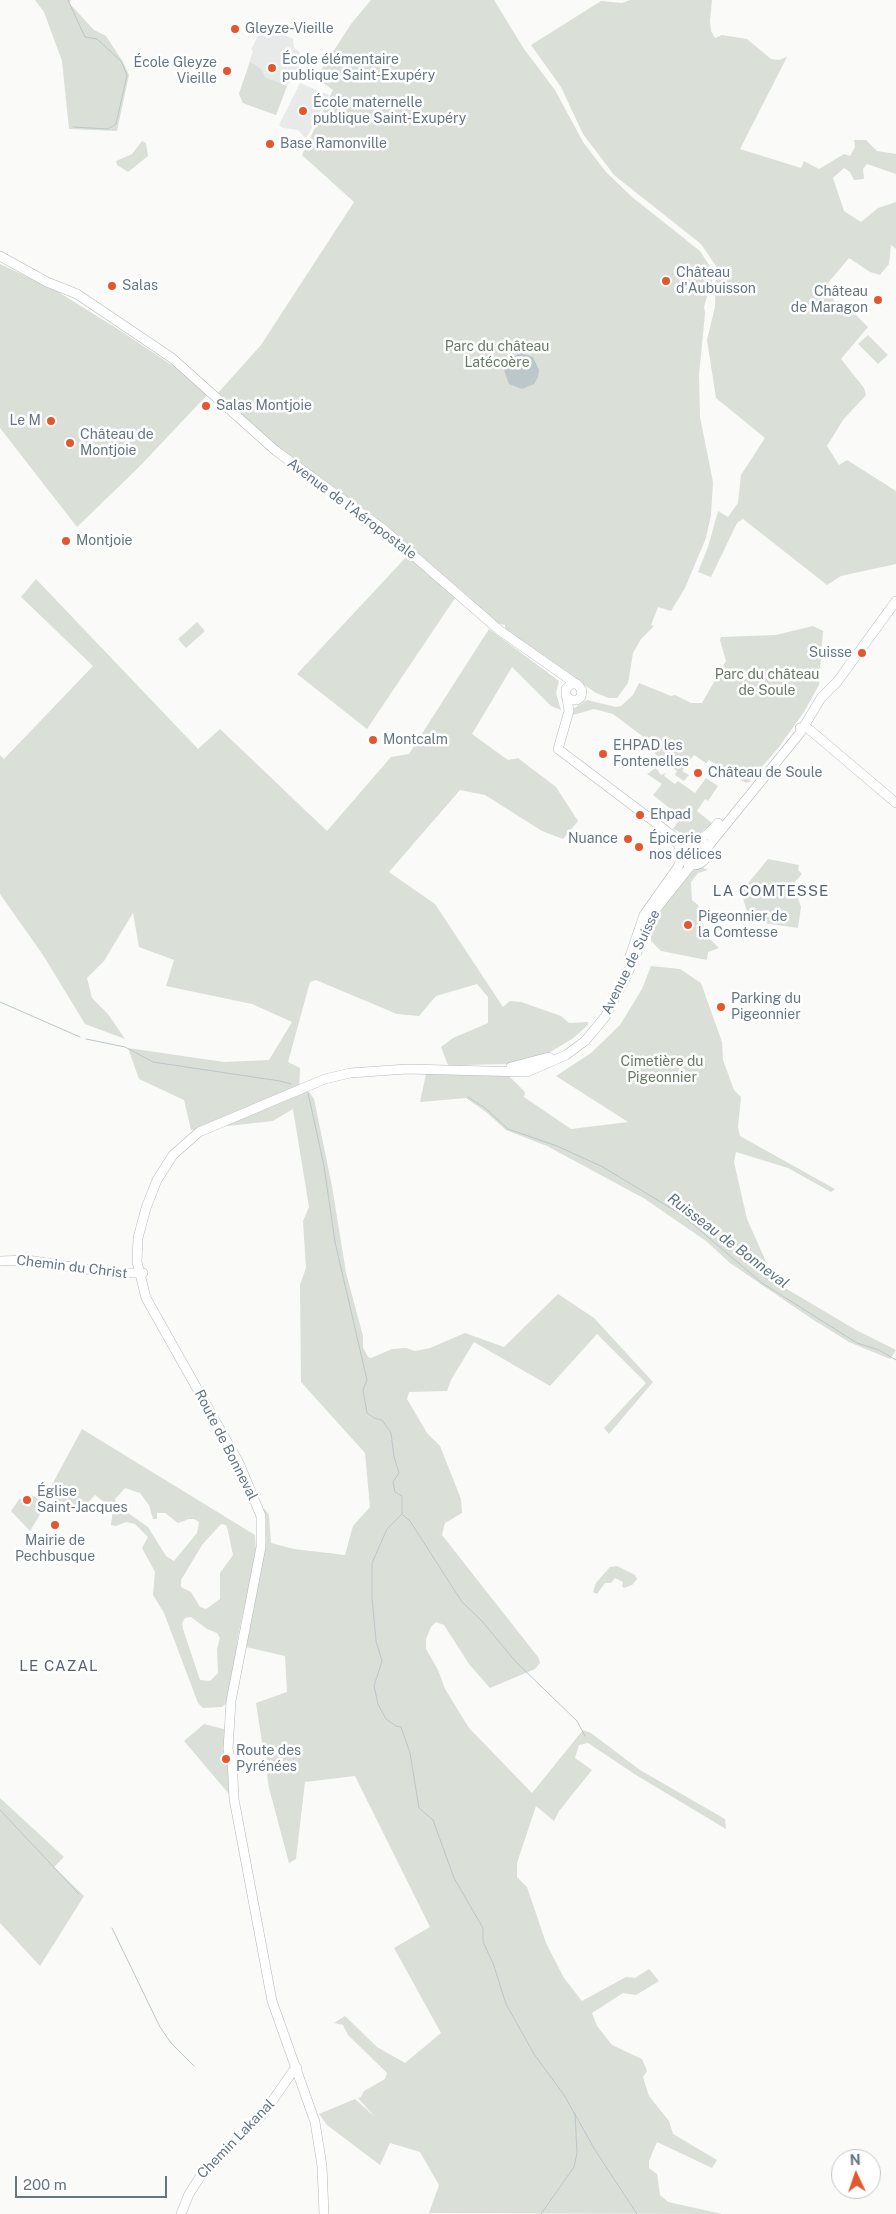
<!DOCTYPE html>
<meta charset="utf-8">
<style>
body{margin:0}
#map{position:relative;width:896px;height:2214px;overflow:hidden;background:#fafaf8;font-family:"Public Sans",sans-serif}
canvas{display:block}
.north{position:absolute;left:831px;top:2149px;width:50px;height:50px;box-sizing:border-box;background:#fff;border:1px solid #c1c8cd;border-radius:50%;rotate:357deg;font-size:14px;font-weight:700;line-height:20px;text-align:center;color:#657683}
.north::after{content:'';display:block;margin:auto;width:18px;height:22px;background:#e4572e;clip-path:polygon(50% 0,100% 100%,50% 72%,0 100%)}
.scale{position:absolute;left:15px;top:2176px;width:152px;height:22px;box-sizing:border-box;border:2px solid #657683;border-top:0;padding-left:6px;font-size:15px;line-height:18px;white-space:nowrap;color:#657683;-webkit-text-stroke:4px #fff;paint-order:stroke}
</style>
<div id="map">
<canvas width="896" height="2214"></canvas>
<div class="north">N</div>
<div class="scale">200 m</div>
</div>
<script>
const context = document.querySelector('canvas').getContext('2d');
context.lineJoin = 'round';
function fillPath(path, color) { context.fillStyle = color; context.fill(path, 'evenodd'); }
const shape = rows => new Path2D(rows.map(r => 'M' + r).join(''));
function trace(path, color, width, dash) { context.strokeStyle = color; context.lineWidth = width; context.lineCap = dash ? 'butt' : 'round'; context.setLineDash(dash || []); context.stroke(path); }
function label(font, color, halo, rows, align = 'center') {
  context.font = font + ' "Public Sans",sans-serif'; context.lineWidth = 5; context.setLineDash([]); context.textBaseline = 'middle'; context.strokeStyle = halo; context.fillStyle = color; for (const [text, x, y, turn = 0] of rows) {
    context.save(); context.translate(x, y); context.rotate((+turn || 0) * Math.PI / 180); context.textAlign = isNaN(turn) ? turn : align; if (halo) context.strokeText(text, 0, 0); context.fillText(text, 0, 0); context.restore();
  }
}
const built = shape([
 [263,25,293,39,294,48,300,52,296,63,299,66,287,86,276,115,243,103,239,94,253,51,251,50],
 [300,83,329,95,306,139,298,130,283,128,279,125]
]);
const green = shape([
 [35,0,71,0,69,3,94,30,106,36,123,62,129,75,117,131,69,129,62,61,44,12],
 [371,0,494,0,524,49,555,90,583,142,606,172,632,197,700,251,711,268,712,280,704,307,705,313,699,375,700,417,713,482,711,515,706,538,685,588,671,611,658,607,651,625,654,626,641,639,633,653,628,683,617,698,609,698,596,693,505,631,505,625,495,623,470,598,385,525,267,439,218,393,261,345,354,202,302,155,333,90,316,78,351,24],
 [630,0,712,0,710,21,711,31,715,38,722,35,747,39,771,59,779,60,787,57,740,149,801,168,804,161,819,169,844,154,850,156,855,147,854,140,866,140,877,151,896,154,896,174,867,164,863,169,864,179,854,180,850,172,844,168,833,178,844,211,861,222,878,208,896,202,896,249,891,245,889,264,880,275,870,272,849,258,828,283,834,301,848,304,849,315,855,314,868,327,841,359,864,388,866,395,843,420,827,446,839,465,847,460,896,491,896,564,841,576,827,585,743,519,737,523,711,577,698,572,708,547,718,511,728,517,738,503,741,475,765,438,716,398,707,340,715,307,716,266,701,244,614,175,583,134,561,87,531,45,601,1,622,3],
 [250,62,261,69,265,77,287,86,276,115,243,103,239,94],
 [142,141,146,143,148,156,128,172,117,165,116,161,132,154],
 [0,264,55,290,121,331,185,374,207,395,139,467,77,527,0,428],
 [868,335,888,355,878,364,858,344],
 [409,554,455,598,367,729,297,674],
 [36,579,198,749,220,729,327,831,391,757,409,754,489,629,559,681,556,693,561,710,551,706,512,667,472,734,508,760,518,758,556,787,578,821,563,839,542,831,485,795,460,790,389,872,435,904,503,1007,510,1001,521,1002,561,1016,569,1023,588,1022,588,1025,572,1039,545,1055,511,1064,463,1065,452,1073,508,1075,525,1092,524,1097,571,1129,628,1122,556,1076,591,1053,620,1025,642,989,651,966,680,969,701,983,722,1042,723,1060,734,1090,741,1097,738,1127,740,1136,835,1189,831,1192,788,1168,736,1152,734,1162,747,1219,775,1282,856,1330,896,1350,890,1359,849,1342,809,1317,730,1263,706,1241,645,1199,547,1146,506,1130,486,1112,466,1098,420,1102,426,1074,451,1073,441,1047,453,1038,488,1023,488,997,477,984,436,996,419,1016,397,1014,316,980,310,982,288,1062,300,1068,299,1091,309,1092,314,1099,332,1186,346,1273,363,1336,363,1347,368,1357,371,1358,392,1349,406,1348,415,1351,430,1348,465,1333,504,1347,558,1294,594,1318,653,1382,609,1434,604,1428,646,1383,597,1334,550,1386,474,1342,451,1380,447,1391,409,1392,407,1399,427,1433,440,1446,461,1499,462,1513,445,1523,442,1535,538,1657,540,1663,535,1669,490,1688,469,1664,444,1625,436,1622,431,1627,426,1639,426,1649,438,1670,445,1689,469,1728,532,1793,583,1730,591,1733,640,1770,725,1819,726,1829,636,1775,588,1743,579,1745,575,1758,592,1770,559,1811,554,1821,536,1806,517,1863,517,1877,527,1887,546,1943,564,1978,582,2001,626,1977,635,1978,649,1969,659,1981,636,1995,623,1993,592,2013,597,2026,612,2045,642,2059,647,2071,643,2077,649,2096,669,2121,673,2134,717,2160,712,2168,657,2142,649,2161,649,2168,657,2174,660,2195,668,2202,722,2214,429,2213,439,2185,420,2152,390,2143,380,2165,327,2125,319,2114,355,2099,375,2117,358,2098,361,2097,364,2091,385,2079,387,2073,348,2035,343,2025,334,2023,345,2016,377,2047,405,2063,441,2033,394,1948,430,1927,355,1776,305,1782,296,1859,289,1863,269,1788,256,1703,287,1692,285,1656,246,1647,266,1543,264,1508,269,1515,271,1543,294,1549,345,1555,353,1526,370,1507,365,1453,301,1382,300,1285,306,1268,303,1221,309,1207,293,1109,273,1121,191,1130,184,1100,139,1079,128,1048,224,1062,269,1060,292,1022,252,1004,166,986,174,960,139,947,133,913,104,961,87,978,92,998,108,1014,125,1039,85,1024,43,955,0,894,0,755,4,759,93,666,21,597],
 [197,622,205,631,186,648,178,639],
 [813,626,823,631,819,685,804,712,779,747,749,782,746,783,709,760,706,763,694,755,682,771,689,775,684,781,675,775,677,771,654,753,658,748,613,714,594,709,573,715,573,709,587,700,616,707,621,706,633,695,639,683,671,696,675,695,691,703,702,703,726,661,720,640,721,637,776,635],
 [656,768,661,775,666,773,664,776,675,784,678,781,695,793,706,778,718,786,708,801,705,799,697,811,713,824,696,835,684,834,673,829,681,817,653,795,662,784,647,774],
 [768,859,799,865,798,870,802,874,793,884,801,907,798,928,750,921,741,892],
 [701,867,708,870,698,873,691,882,692,900,698,905,706,935,719,948,708,952,707,960,661,951,651,941,651,930,658,914,663,905,695,868],
 [82,1429,255,1535,256,1554,238,1636,229,1701,222,1707,203,1708,198,1703,164,1613,153,1595,155,1572,142,1548,148,1537,135,1524,126,1522,116,1526,111,1525,113,1509,95,1495,79,1512,58,1501,48,1492],
 [125,1488,140,1493,149,1505,153,1519,157,1519,157,1513,165,1513,178,1523,189,1519,194,1519,199,1522,197,1533,174,1561,166,1556,148,1527,128,1513,120,1512,115,1499],
 [221,1524,226,1525,228,1531,233,1555,220,1573,220,1599,206,1609,200,1607,191,1592,181,1587,181,1580,202,1545],
 [191,1617,207,1629,217,1633,220,1638,217,1649,218,1673,210,1681,200,1680,183,1629,182,1623,185,1618],
 [31,1495,47,1503,30,1531,11,1511,20,1498,29,1507,33,1501],
 [617,1566,635,1575,637,1579,632,1585,624,1588,622,1586,623,1582,615,1578,611,1583,605,1583,597,1594,593,1592,596,1583,610,1567],
 [204,1724,227,1730,229,1794,184,1741],
 [0,1798,64,1857,54,1867,84,1896,40,1966,0,1923]
]);
const water = shape([
 [521,353,533,357,539,370,538,377,534,384,522,389,509,384,504,370,510,358]
]);
const stream = shape([
 [68,0,85,37,97,39,121,61,127,75,116,124,108,129,73,127],
 [0,1002,80,1037],
 [86,1039,125,1047,153,1062,280,1081,291,1084],
 [308,1093,324,1166,335,1242,367,1380,363,1390,367,1413,374,1418,382,1420,391,1433,394,1457,399,1473,393,1482,395,1492,402,1496,402,1514,387,1529,372,1563,372,1598,376,1641,382,1661,374,1686,378,1704,386,1719,396,1726,401,1727,410,1753,419,1808,433,1820,454,1878,483,1928,483,1942,493,1963,506,2004,534,2054,564,2095,595,2150,637,2214],
 [468,1097,485,1108,508,1129,557,1146,603,1167,682,1215,762,1283,857,1343,879,1350,896,1360],
 [403,1515,410,1521,462,1602,481,1620,516,1662,577,1721,585,1736],
 [0,1810,79,1894],
 [112,1928,160,2027,171,2043,194,2066],
 [541,2214,574,2167,577,2153,575,2113]
]);
const secondary = shape([
 [0,256,47,282,77,294,172,358,276,451,382,528,499,630,579,686,582,691,581,697,577,700,571,700,566,696,566,689,571,684,577,684],
 [567,698,569,711,558,749,673,836,681,850],
 [800,728,805,727,810,730,896,803],
 '681 852a13 13 0 1 1 26 0a13 13 0 1 1-26 0Z',
 [697,840,708,834,718,823],
 [706,849,800,733,821,698,837,682,896,601],
 [629,959,644,915,678,867,682,856],
 [511,1067,549,1057],
 [0,1261,27,1260,111,1273,143,1273],
 [232,1758,234,1799,272,2001,315,2122,322,2166,324,2214],
 [231,1762,228,1749,231,1701,261,1547,261,1516,239,1463,146,1298,137,1262,138,1238,146,1208,157,1180,173,1155,199,1132,325,1079,350,1073,407,1069,527,1072,566,1055,585,1041,605,1017,626,977,656,909,692,864],
 [181,2214,189,2194,202,2174,264,2113,293,2071,297,2068]
]);
const markers = [
 [235,29,5,"#e4572e"],
 [272,68,5,"#e4572e"],
 [227,71,5,"#e4572e"],
 [303,111,5,"#e4572e"],
 [270,144,5,"#e4572e"],
 [666,281,5,"#e4572e"],
 [112,286,5,"#e4572e"],
 [878,300,5,"#e4572e"],
 [206,406,5,"#e4572e"],
 [51,421,5,"#e4572e"],
 [70,443,5,"#e4572e"],
 [66,541,5,"#e4572e"],
 [862,653,5,"#e4572e"],
 [373,740,5,"#e4572e"],
 [603,754,5,"#e4572e"],
 [698,773,5,"#e4572e"],
 [640,815,5,"#e4572e"],
 [628,839,5,"#e4572e"],
 [639,847,5,"#e4572e"],
 [688,925,5,"#e4572e"],
 [721,1007,5,"#e4572e"],
 [27,1500,5,"#e4572e"],
 [55,1525,5,"#e4572e"],
 [226,1759,5,"#e4572e"]
];
const poiNames = [
 ["Gleyze-Vieille",245,29],
 ["École élémentaire",282,60],
 ["publique Saint-Exupéry",282,76],
 ["École Gleyze",217,63,"right"],
 ["Vieille",217,79,"right"],
 ["École maternelle",313,103],
 ["publique Saint-Exupéry",313,119],
 ["Base Ramonville",280,144],
 ["Château",676,273],
 ["d'Aubuisson",676,289],
 ["Salas",122,286],
 ["Château",868,292,"right"],
 ["de Maragon",868,308,"right"],
 ["Salas Montjoie",216,406],
 ["Le M",41,421,"right"],
 ["Château de",80,435],
 ["Montjoie",80,451],
 ["Montjoie",76,541],
 ["Suisse",852,653,"right"],
 ["Montcalm",383,740],
 ["EHPAD les",613,746],
 ["Fontenelles",613,762],
 ["Château de Soule",708,773],
 ["Ehpad",650,815],
 ["Nuance",618,839,"right"],
 ["Épicerie",649,839],
 ["nos délices",649,855],
 ["Pigeonnier de",698,917],
 ["la Comtesse",698,933],
 ["Parking du",731,999],
 ["Pigeonnier",731,1015],
 ["Église",37,1492],
 ["Saint-Jacques",37,1508],
 ["Mairie de",55,1541,"center"],
 ["Pechbusque",55,1557,"center"],
 ["Route des",236,1751],
 ["Pyrénées",236,1767]
];
const parkNames = [
 ["Parc du château",497,347],
 ["Latécoère",497,363],
 ["Parc du château",767,675],
 ["de Soule",767,691],
 ["Cimetière du",662,1062],
 ["Pigeonnier",662,1078]
];
const streetNames = [
 ["Avenue de l'Aéropostale",352,509,37],
 ["Avenue de Suisse",631,962,-64],
 ["Chemin du Christ",72,1267,7],
 ["Route de Bonneval",226,1445,63],
 ["Chemin Lakanal",236,2139,-46]
];
const neighbourhoodNames = [
 ["LA COMTESSE",771,891],
 ["LE CAZAL",59,1666]
];
const waterNames = [
 ["Ruisseau de Bonneval",728,1241,37]
];
fillPath(built, '#e8e9e9');
fillPath(green, '#dadfd7');
fillPath(water, '#bbc7cb');
trace(stream, '#bbc7cb', 1);
trace(secondary, '#b3babf', 10);
trace(secondary, '#fff', 9);
for (const [x, y, r, color] of markers) { const dot = new Path2D(); dot.arc(x, y, r, 0, 2 * Math.PI); context.fillStyle = color; context.fill(dot); trace(dot, '#fff', 2); }
label('14px', '#657683', '#fff', poiNames, 'left');
label('14px', '#687a64', '#fff', parkNames);
label('14px', '#657683', '#fff', streetNames);
context.letterSpacing = '1px';
label('15px', '#57646e', '#fff', neighbourhoodNames);
context.letterSpacing = '0px';
label('italic 15px', '#60757c', '#fff', waterNames);
</script>
